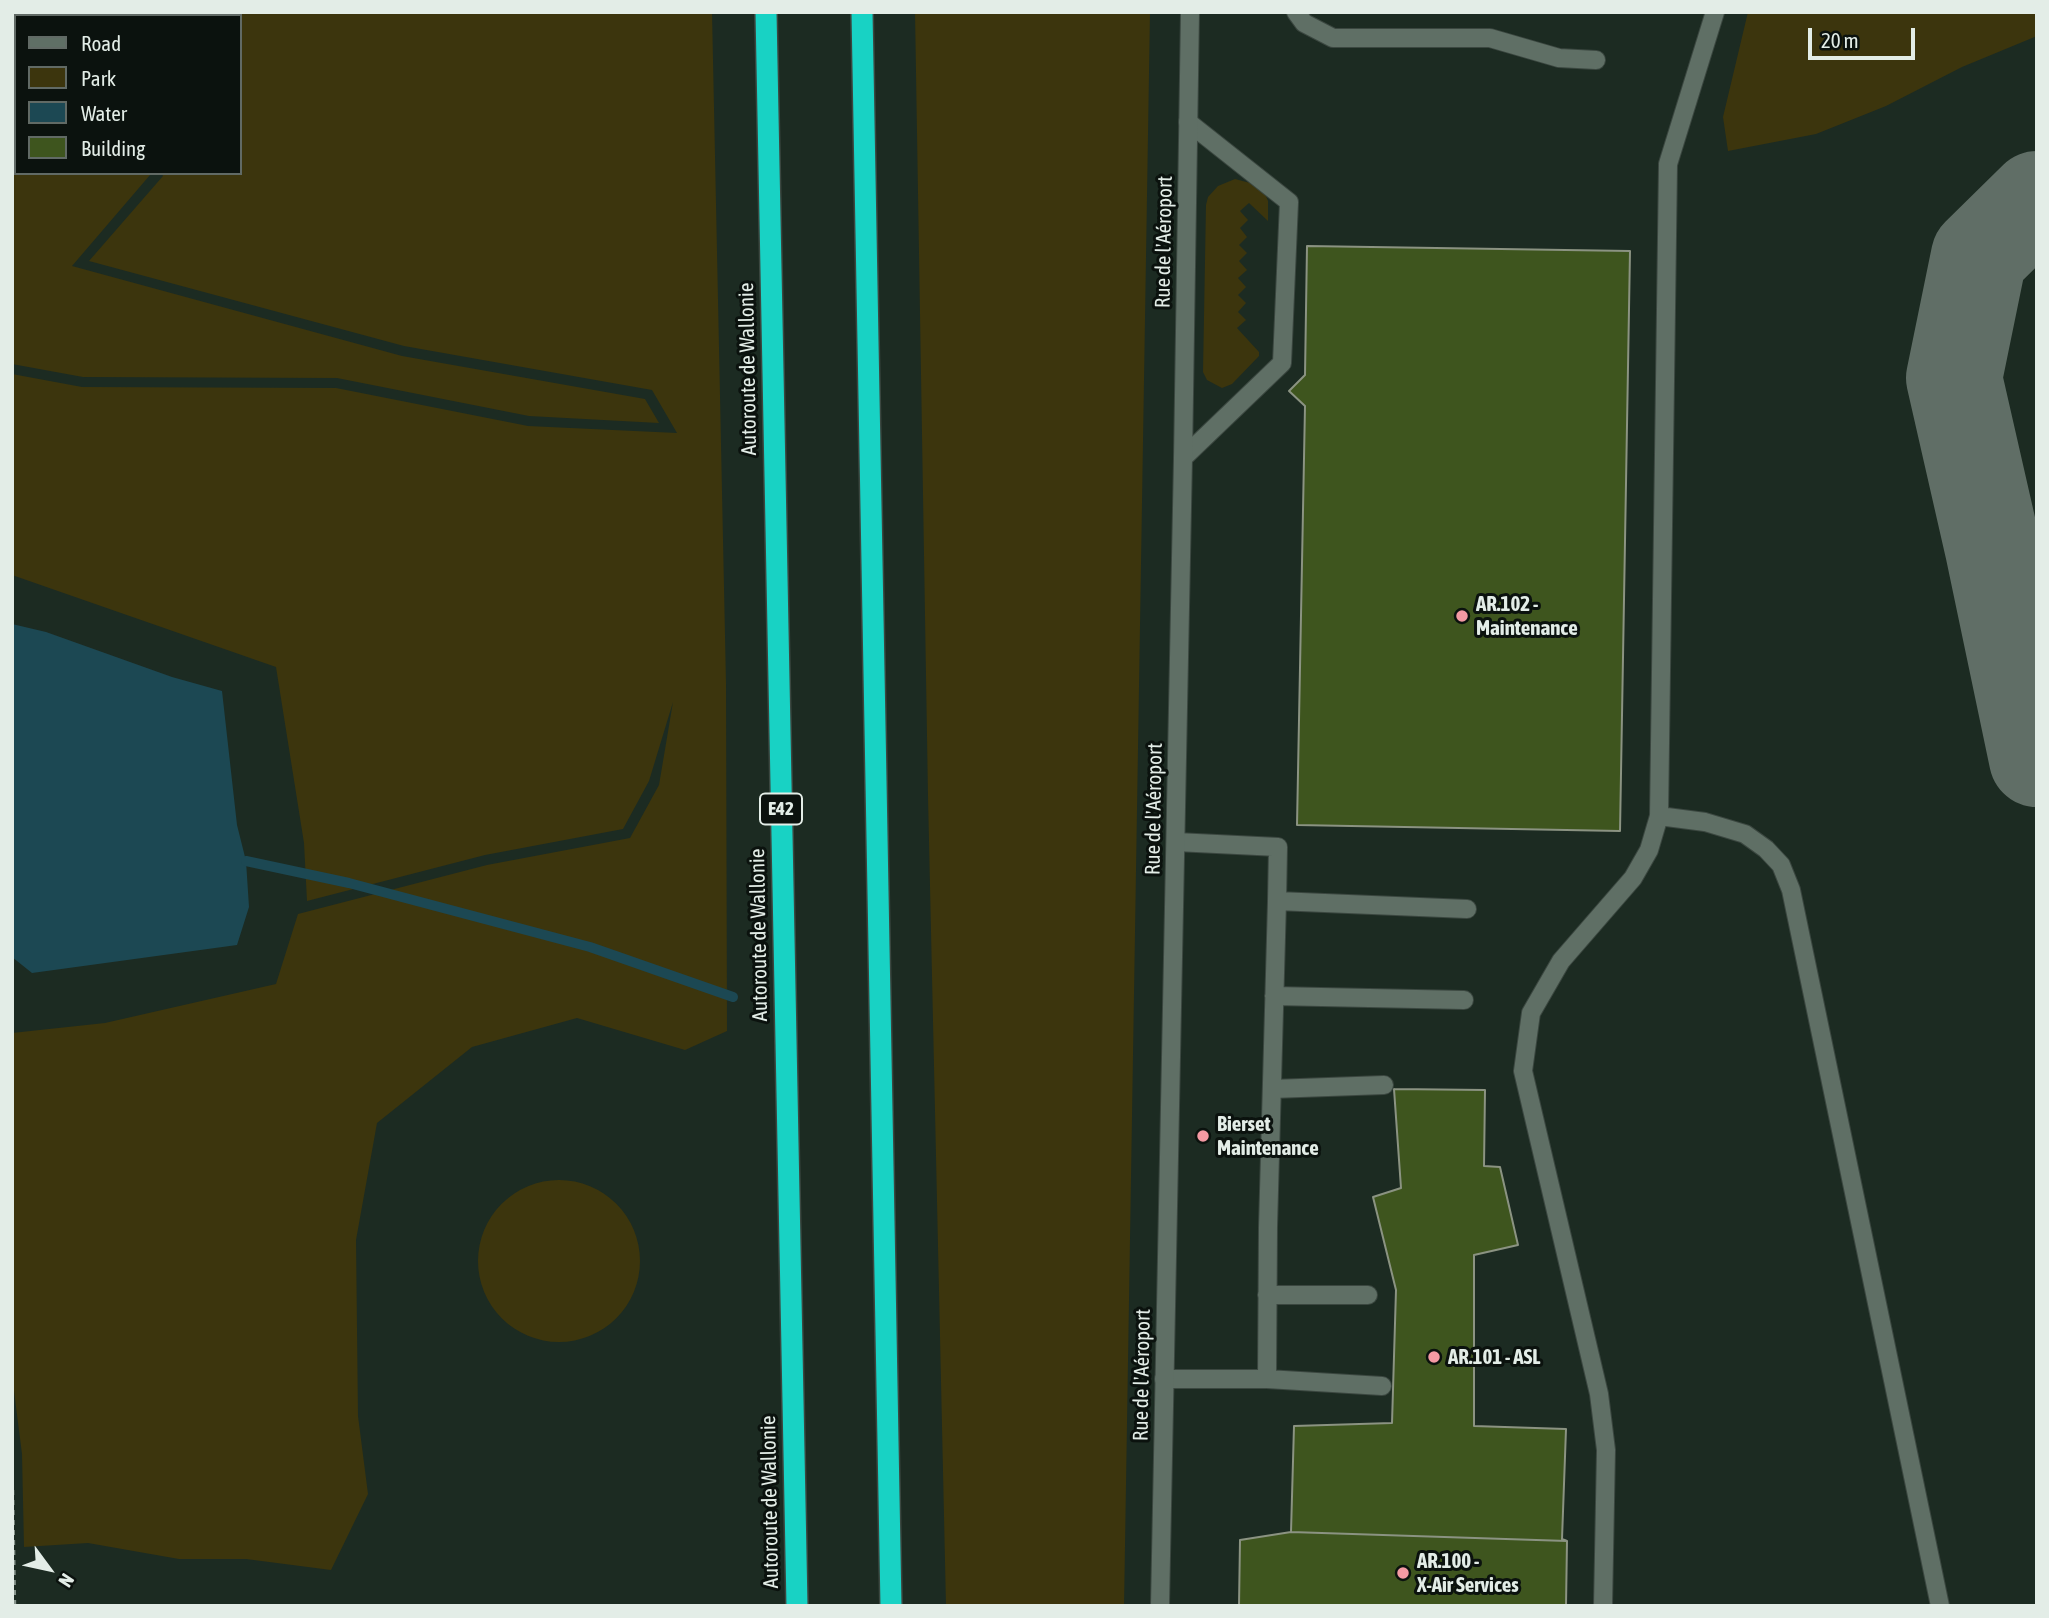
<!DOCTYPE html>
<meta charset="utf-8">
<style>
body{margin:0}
#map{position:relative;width:2049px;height:1618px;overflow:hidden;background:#1c2b22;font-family:"Asap Condensed",sans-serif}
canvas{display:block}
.frame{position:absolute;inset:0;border:14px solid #e3ede7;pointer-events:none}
.legend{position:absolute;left:14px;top:14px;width:228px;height:161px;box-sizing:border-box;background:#0b120e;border:2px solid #616a65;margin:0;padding:9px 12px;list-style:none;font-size:21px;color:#e3ede7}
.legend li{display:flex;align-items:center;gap:14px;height:35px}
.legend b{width:35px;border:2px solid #616a65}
.north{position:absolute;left:14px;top:1534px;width:70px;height:70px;-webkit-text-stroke:5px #0b120e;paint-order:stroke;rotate:123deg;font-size:19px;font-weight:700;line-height:28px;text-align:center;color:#e3ede7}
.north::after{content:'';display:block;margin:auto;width:24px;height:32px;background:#e3ede7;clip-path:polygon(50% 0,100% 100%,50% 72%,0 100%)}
.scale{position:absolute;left:1808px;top:28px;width:107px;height:32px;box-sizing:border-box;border:4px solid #e3ede7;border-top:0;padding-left:9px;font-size:21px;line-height:24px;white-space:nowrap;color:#e3ede7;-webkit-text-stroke:5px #0b120e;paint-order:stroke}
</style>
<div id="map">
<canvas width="2049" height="1618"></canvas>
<div class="frame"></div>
<ul class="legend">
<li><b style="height:9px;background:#5f6f65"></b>Road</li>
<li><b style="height:19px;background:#3c350d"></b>Park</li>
<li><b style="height:19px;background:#1c4853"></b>Water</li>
<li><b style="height:19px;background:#3e551e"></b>Building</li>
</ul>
<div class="north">N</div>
<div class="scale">20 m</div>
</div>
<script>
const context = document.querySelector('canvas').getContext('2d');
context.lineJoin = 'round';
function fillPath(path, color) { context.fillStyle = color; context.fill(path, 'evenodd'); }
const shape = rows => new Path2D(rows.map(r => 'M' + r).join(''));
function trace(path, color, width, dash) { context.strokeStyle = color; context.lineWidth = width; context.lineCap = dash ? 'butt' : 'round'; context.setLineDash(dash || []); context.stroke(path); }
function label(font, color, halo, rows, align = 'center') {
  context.font = font + ' "Asap Condensed",sans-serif'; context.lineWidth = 6; context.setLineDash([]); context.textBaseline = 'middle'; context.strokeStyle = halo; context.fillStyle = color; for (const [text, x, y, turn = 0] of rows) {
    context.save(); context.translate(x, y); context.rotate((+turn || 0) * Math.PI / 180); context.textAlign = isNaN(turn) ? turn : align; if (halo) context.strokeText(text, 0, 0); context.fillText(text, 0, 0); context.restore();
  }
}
const green = shape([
 [12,12,133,12,131,16,16,16,16,173,148,173,150,175,72,266,402,356,645,399,659,423,529,416,337,378,83,377,12,364],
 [145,12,712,12,726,683,727,1031,685,1050,577,1018,472,1047,377,1123,356,1240,358,1416,368,1494,331,1570,246,1559,179,1559,88,1543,24,1547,22,1454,12,1375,12,1033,105,1023,276,984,298,914,487,865,630,838,659,785,673,702,649,781,623,829,485,855,307,901,304,843,276,667,12,575,12,374,82,387,336,388,528,426,677,433,652,390,404,346,89,261,163,176,161,173,240,173,240,16,142,16],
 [915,12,1150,12,1124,1606,946,1606,928,796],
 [1748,12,2037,12,2037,36,1962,67,1886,106,1816,134,1728,151,1723,117],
 [1235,179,1254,184,1265,194,1268,201,1268,221,1249,203,1240,211,1248,220,1240,228,1247,237,1239,245,1247,253,1239,261,1247,270,1238,278,1246,287,1238,295,1246,303,1238,312,1246,320,1237,328,1259,352,1259,356,1232,384,1222,388,1207,380,1203,372,1206,205,1208,197,1218,186],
 '478 1261a81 81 0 1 1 162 0a81 81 0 1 1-162 0Z'
]);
const water = shape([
 [12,624,46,632,172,677,222,691,237,825,246,861,249,907,237,945,32,973,12,957]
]);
const stream = shape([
 [246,861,349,883,590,947,733,997]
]);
const taxiway = shape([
 [2037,199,1979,256,1954,378,1993,549,2037,759]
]);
const building = shape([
 [1307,246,1630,251,1620,831,1297,825,1305,406,1289,391,1305,375,1307,246],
 [1394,1089,1485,1090,1484,1166,1500,1167,1518,1245,1474,1255,1474,1426,1566,1429,1562,1539,1567,1541,1291,1532,1294,1426,1392,1423,1396,1290,1373,1197,1401,1188,1394,1089],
 [1291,1532,1567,1541,1566,1606,1239,1606,1240,1540,1291,1532]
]);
const path = shape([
 [12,1490,14,1606]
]);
const lane = shape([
 [1296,12,1304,23,1333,38,1490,38,1559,58,1596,60],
 [1183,458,1282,363,1289,202,1188,122],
 [1659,816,1705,822,1745,834,1766,849,1781,865,1791,890,1940,1606],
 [1277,901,1467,909],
 [1274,996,1464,1000],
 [1272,1089,1384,1085],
 [1267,1295,1368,1295],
 [1164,1379,1267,1379,1268,1227,1277,901,1278,847,1176,842],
 [1267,1379,1382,1386],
 [1603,1606,1606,1450,1599,1394,1523,1071,1531,1013,1561,961,1633,878,1649,850,1659,816,1668,164,1715,12]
]);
const secondary = shape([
 [1160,1606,1183,458,1190,12]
]);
const highway = shape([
 [766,12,797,1606],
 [862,12,891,1606]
]);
const markers = [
 [1462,616,7,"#f49aa3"],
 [1203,1136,7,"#f49aa3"],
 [1434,1357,7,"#f49aa3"],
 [1403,1573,7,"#f49aa3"]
];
const shields = [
 [781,809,42]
];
const shieldNames = [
 ["E42",781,809]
];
const streetNames = [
 ["Rue de l'Aéroport",1164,242,-89],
 ["Autoroute de Wallonie",748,369,-91],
 ["Rue de l'Aéroport",1154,809,-89],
 ["Autoroute de Wallonie",759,935,-91],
 ["Rue de l'Aéroport",1142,1375,-89],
 ["Autoroute de Wallonie",770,1502,-91]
];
const poiNames = [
 ["AR.102 -",1476,604],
 ["Maintenance",1476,628],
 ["Bierset",1217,1124],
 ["Maintenance",1217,1148],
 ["AR.101 - ASL",1448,1357],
 ["AR.100 -",1417,1561],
 ["X-Air Services",1417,1585]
];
fillPath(green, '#3c350d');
fillPath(water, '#1c4853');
trace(stream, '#1c4853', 10);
trace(taxiway, '#606e66', 96);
fillPath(building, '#3e551e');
trace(building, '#8b9382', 2);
trace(lane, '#3b4740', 20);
trace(secondary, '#3b4740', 20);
trace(highway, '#3b4740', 24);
trace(path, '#88958d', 4.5, [5, 5]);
trace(lane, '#5f6f65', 18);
trace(secondary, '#5f6f65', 18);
trace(highway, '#18d2c4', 21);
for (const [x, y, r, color] of markers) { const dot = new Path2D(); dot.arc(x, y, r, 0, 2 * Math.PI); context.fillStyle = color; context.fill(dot); trace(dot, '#0b120e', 2.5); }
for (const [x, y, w] of shields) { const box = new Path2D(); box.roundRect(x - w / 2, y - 15.5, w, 31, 5); context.fillStyle = '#0b120e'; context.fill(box); trace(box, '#e3ede7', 2); }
label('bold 19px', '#e3ede7', null, shieldNames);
label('21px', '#e3ede7', '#0b120e', streetNames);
label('bold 21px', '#e3ede7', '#0b120e', poiNames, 'left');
</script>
